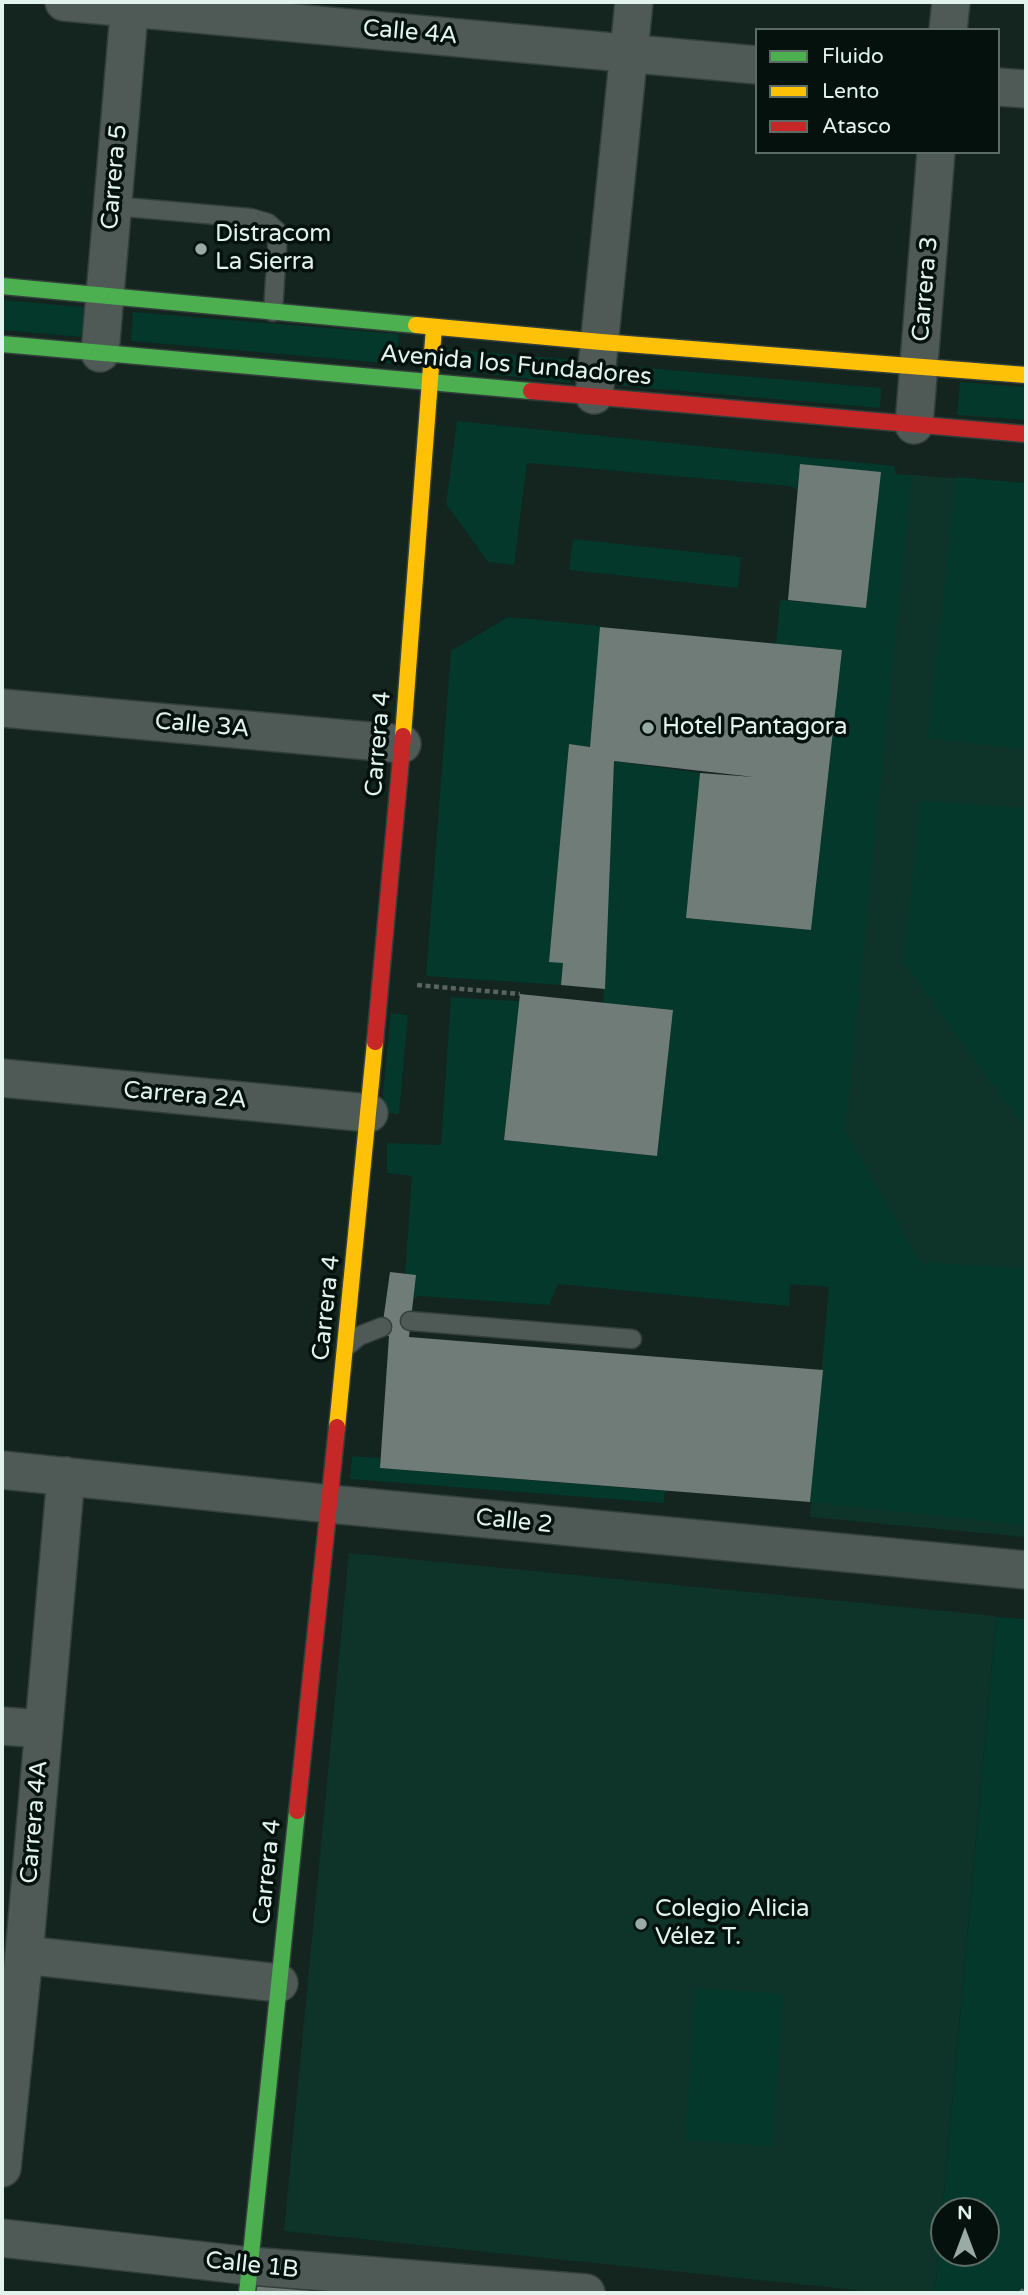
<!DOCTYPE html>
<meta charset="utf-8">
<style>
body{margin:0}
#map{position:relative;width:1028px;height:2295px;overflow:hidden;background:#14241f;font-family:"Varela Round",sans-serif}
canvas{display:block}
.frame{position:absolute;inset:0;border:4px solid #e2f3ed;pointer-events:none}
.legend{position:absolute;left:755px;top:28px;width:245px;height:126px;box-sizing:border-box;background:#05110d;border:2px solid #5d6b67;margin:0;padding:9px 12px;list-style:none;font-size:21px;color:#e2f3ed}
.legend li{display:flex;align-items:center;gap:14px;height:35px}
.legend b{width:35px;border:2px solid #5d6b67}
.north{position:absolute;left:930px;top:2197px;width:70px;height:70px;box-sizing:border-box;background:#05110d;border:2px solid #5d6b67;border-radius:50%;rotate:0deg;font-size:19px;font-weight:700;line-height:28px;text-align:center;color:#e2f3ed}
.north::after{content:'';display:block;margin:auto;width:24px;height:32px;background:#9aaba5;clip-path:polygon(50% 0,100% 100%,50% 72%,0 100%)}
</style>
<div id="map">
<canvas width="1028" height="2295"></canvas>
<div class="frame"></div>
<ul class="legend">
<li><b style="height:9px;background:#4caf50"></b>Fluido</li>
<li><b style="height:9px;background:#ffc107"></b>Lento</li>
<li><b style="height:9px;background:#c62828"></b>Atasco</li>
</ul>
<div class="north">N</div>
</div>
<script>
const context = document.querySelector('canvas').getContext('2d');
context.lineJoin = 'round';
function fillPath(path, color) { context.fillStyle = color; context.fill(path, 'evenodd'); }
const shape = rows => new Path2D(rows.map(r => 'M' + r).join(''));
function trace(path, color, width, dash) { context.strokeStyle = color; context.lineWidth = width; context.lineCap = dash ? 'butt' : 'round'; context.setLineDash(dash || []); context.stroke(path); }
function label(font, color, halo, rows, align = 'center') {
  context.font = font + ' "Varela Round",sans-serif'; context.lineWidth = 7; context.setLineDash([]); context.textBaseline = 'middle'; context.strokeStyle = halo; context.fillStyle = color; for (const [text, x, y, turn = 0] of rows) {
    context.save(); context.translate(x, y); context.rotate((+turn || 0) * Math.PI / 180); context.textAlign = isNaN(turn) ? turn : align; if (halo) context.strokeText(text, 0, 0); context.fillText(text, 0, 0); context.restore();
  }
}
const built = shape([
 [896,474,1026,483,1026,1537,810,1517],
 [349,1553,996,1616,935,2293,885,2293,284,2231]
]);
const green = shape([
 [2,300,84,307,81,337,2,330],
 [133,312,399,334,396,364,131,341],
 [447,349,574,360,571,383,445,369],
 [625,366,881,388,880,408,623,386],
 [960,382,1026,387,1026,420,957,415],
 [457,421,894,466,896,474,912,476,845,1131,923,1267,927,1262,1026,1269,1026,1525,810,1502,829,1287,790,1284,789,1306,558,1284,549,1305,419,1296,413,1299,405,1274,412,1176,387,1173,387,1143,441,1145,451,997,519,1001,504,1140,657,1156,673,1010,603,1003,614,761,700,773,686,918,811,930,842,650,776,644,780,600,866,607,880,472,800,464,797,490,790,486,527,463,514,565,488,562,446,504],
 [956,477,1026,483,1026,749,928,738],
 [573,539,741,557,738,588,569,570],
 [508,617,601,626,590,747,569,745,549,961,563,963,561,985,426,976,451,651],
 [921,801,1026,808,1026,1130,903,962],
 [391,1013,408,1015,399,1114,381,1113],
 [352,1456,380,1458,380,1468,665,1491,664,1503,350,1479],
 [996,1617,1026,1619,1026,2293,935,2293],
 [944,2211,986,2211,986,2253,944,2253],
 [696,1988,784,1994,772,2146,685,2140]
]);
const building = shape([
 [800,464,881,472,866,608,788,600],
 [600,627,842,650,811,930,686,918,700,773,754,777,614,761,605,989,561,985,563,963,549,962,569,744,590,747],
 [520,994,673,1010,657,1156,504,1140],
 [390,1272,416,1275,409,1337,823,1370,810,1502,380,1468,389,1336,381,1336],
 [255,2274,473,2293,253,2293]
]);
const path = shape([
 [417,985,520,994],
 [1020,2293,1026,2288]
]);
const lane = shape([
 [113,206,251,218,268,223,278,232,273,312],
 [410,1321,632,1339],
 [348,1345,359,1336,382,1327]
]);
const street = shape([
 [64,2,757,65],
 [948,30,951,2],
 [998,87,1026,89],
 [100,353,130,2],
 [594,395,634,2],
 [914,425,936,152],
 [2,708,402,744],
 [2,1078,369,1113],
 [2,1470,330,1504,1026,1570],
 [2,1726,43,1729],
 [24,1955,279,1983],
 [2,2168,24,1955,66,1476],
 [2,2238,250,2266,586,2293]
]);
const fast = shape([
 [2,286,416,325],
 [2,344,531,391],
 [247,2293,297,1811]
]);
const slow = shape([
 [416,325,601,342,1026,375],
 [403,736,434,327],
 [337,1427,375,1042]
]);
const jam = shape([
 [531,391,1026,434],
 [375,1042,403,736],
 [297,1811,337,1427]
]);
const markers = [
 [201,249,7,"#9aaba5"],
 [648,728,7,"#9aaba5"],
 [641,1924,7,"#9aaba5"]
];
const streetNames = [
 ["Calle 4A",410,33,5],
 ["Carrera 5",115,177,-85],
 ["Carrera 3",926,289,-85],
 ["Avenida los Fundadores",516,366,5],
 ["Calle 3A",202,726,5],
 ["Carrera 4",379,744,-85],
 ["Carrera 2A",185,1096,5],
 ["Carrera 4",327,1308,-84],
 ["Calle 2",514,1522,6],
 ["Carrera 4A",35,1822,-85],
 ["Carrera 4",268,1872,-84],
 ["Calle 1B",252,2266,6]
];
const poiNames = [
 ["Distracom",215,235],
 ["La Sierra",215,263],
 ["Hotel Pantagora",662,728],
 ["Colegio Alicia",655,1910],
 ["Vélez T.",655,1938]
];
fillPath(built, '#0e3429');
fillPath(green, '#03382b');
fillPath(building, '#6f7c78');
trace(lane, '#333f3a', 21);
trace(street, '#333f3a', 40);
trace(fast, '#333f3a', 19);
trace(slow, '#333f3a', 19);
trace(jam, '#333f3a', 19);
trace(path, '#596360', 4.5, [5, 3.5]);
trace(lane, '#4f5a57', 18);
trace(street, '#4f5a57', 37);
trace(fast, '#4caf50', 16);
trace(slow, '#ffc107', 16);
trace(jam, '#c62828', 16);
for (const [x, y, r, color] of markers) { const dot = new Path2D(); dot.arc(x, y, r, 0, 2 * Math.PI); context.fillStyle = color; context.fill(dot); trace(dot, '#05110d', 2.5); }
label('24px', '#e2f3ed', '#05110d', streetNames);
label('24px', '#e2f3ed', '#05110d', poiNames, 'left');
</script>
